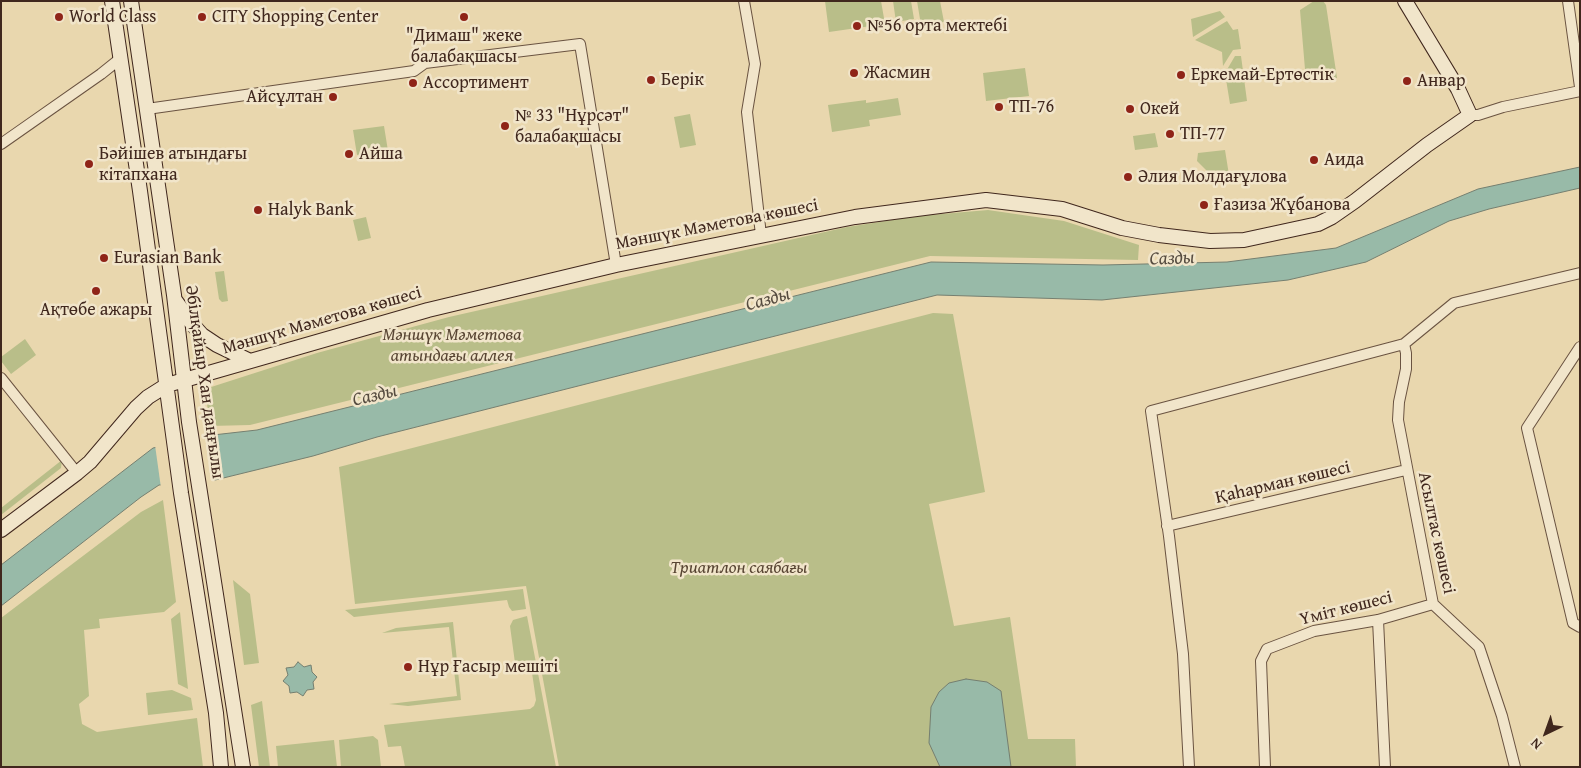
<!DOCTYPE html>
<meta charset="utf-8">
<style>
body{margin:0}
#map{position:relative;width:1581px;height:768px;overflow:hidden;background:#e9d7ae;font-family:"Gentium Book Plus",serif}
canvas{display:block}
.frame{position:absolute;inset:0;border:2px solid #40271d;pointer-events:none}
.north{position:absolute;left:1521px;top:708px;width:50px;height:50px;-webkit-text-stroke:4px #f1e5ca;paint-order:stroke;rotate:222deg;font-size:14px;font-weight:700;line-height:20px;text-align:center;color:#40271d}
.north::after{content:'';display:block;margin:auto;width:18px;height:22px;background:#40271d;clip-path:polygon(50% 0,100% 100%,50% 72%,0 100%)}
</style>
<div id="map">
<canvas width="1581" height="768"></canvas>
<div class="frame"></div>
<div class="north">N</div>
</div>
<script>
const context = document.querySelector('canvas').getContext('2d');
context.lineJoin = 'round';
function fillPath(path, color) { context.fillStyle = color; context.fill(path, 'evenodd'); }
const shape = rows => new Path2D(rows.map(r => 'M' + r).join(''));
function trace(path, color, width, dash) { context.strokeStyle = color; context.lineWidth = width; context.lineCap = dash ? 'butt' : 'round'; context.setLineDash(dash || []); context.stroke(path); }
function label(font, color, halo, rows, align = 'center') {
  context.font = font + ' "Gentium Book Plus",serif'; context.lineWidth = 5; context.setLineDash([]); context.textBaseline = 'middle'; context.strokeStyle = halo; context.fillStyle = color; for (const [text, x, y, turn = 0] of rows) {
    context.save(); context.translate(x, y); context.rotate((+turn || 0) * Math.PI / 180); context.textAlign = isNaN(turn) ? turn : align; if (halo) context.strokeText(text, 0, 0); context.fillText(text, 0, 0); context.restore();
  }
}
const green = shape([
 [825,1,881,1,885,24,829,32],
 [893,1,911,1,914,19,896,22],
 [917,1,940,1,944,22,921,25],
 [1314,1,1323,1,1326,5,1337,78,1306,81,1300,10],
 [1220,11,1225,17,1193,37,1191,19],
 [1227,21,1233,30,1238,29,1241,49,1233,50,1223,66,1222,52,1195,40],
 [1235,56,1241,56,1247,101,1230,104,1225,73],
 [1025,68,1029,96,986,101,983,73],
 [898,98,901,115,869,120,870,126,832,132,828,105,866,100,866,103],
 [690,114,696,145,680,148,674,117],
 [384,126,388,151,357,155,353,130],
 [1155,133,1158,147,1135,150,1133,136],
 [1225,150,1229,175,1213,177,1197,161,1198,153],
 [988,210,1064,221,1139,245,1138,260,930,256,250,425,210,426,205,389,317,353,449,317,847,227,918,216],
 [366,217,371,238,358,241,353,220],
 [224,271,228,301,222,302,219,299,215,272],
 [933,313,953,314,985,492,929,504,954,626,1010,617,1028,739,1075,739,1076,767,559,767,526,586,355,604,339,467],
 [25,339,36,355,11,374,1,361,1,357],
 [62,460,61,468,1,515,1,508],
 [163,500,176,602,164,612,99,619,100,628,84,630,89,696,79,704,82,724,97,732,197,718,203,767,1,767,1,618,141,512],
 [233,580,250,594,259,663,244,665],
 [523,589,526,609,512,611,509,607,507,600,354,617,345,610],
 [180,612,188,689,178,684,171,619],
 [527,616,556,767,405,767,401,746,388,747,384,725,530,709,534,706,536,700,531,666,521,667,515,663,510,626,513,620],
 [453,622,461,700,408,706,389,704,457,696,449,627,382,633,396,628],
 [172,690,191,698,193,710,148,715,146,693],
 [262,701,270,767,259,767,251,705],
 [373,736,378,740,381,767,341,767,339,740],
 [334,740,337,767,278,767,276,746]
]);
const water = shape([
 [1580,167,1580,188,1489,209,1449,221,1366,262,1288,280,1102,300,937,295,377,437,313,456,207,482,159,485,141,497,1,606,1,565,153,448,213,435,257,430,931,262,1103,265,1227,262,1336,248,1478,189,1580,167],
 [298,662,304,667,311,665,312,672,317,677,313,682,314,689,307,690,303,696,297,692,290,693,289,686,283,681,288,675,286,668,294,667,298,662],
 [966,679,987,682,1001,691,1011,767,940,767,929,743,931,707,939,692,949,683,966,679]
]);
const pier = shape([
 [207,434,214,482,207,484,161,488,155,445]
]);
const street = shape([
 [744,1,755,64,747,112,761,235],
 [1568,1,1580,87],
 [147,109,414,71,425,63,580,44,616,265],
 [1470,115,1478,115,1503,107,1580,91],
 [1,144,101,74,121,58],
 [1404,344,1406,353,1406,369,1399,402,1398,420,1433,604,1479,647,1502,716,1515,767],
 [1580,347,1527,428,1573,623,1580,627],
 [1,378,77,473],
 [1167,526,1406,470],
 [1378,620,1385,767],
 [1189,767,1183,654,1169,536,1151,411,1404,344,1454,303,1580,273],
 [1265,767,1261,661,1267,649,1314,631,1378,620,1433,604]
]);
const secondary = shape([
 [112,1,140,191,181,493,216,713,221,767],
 [131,1,174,295,189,422,243,767],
 [175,300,193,325,202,335,217,345,250,361],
 [1,530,77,473,90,462,136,408,148,397,167,385,428,310,616,265,855,217,986,200,1062,209,1122,228,1159,235,1210,241,1244,240,1318,224,1332,217,1355,201,1427,145,1470,115,1458,89,1405,1]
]);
const markers = [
 [59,17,5,"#8f2418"],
 [202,17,5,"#8f2418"],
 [464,17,5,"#8f2418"],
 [857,26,5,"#8f2418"],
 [854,73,5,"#8f2418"],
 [1181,75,5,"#8f2418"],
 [651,80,5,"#8f2418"],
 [1407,81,5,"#8f2418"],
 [413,83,5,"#8f2418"],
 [333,97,5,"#8f2418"],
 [999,107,5,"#8f2418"],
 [1130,109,5,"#8f2418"],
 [505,126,5,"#8f2418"],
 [1170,134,5,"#8f2418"],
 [349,154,5,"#8f2418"],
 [1314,160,5,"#8f2418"],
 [89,164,5,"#8f2418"],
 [1128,177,5,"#8f2418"],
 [1204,205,5,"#8f2418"],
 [258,210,5,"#8f2418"],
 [104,258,5,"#8f2418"],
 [96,291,5,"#8f2418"],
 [408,667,5,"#8f2418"]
];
const poiNames = [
 ["World Class",69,17],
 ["CITY Shopping Center",212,17],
 ["№56 орта мектебі",867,26],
 ["\"Димаш\" жеке",464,36,"center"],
 ["балабақшасы",464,57,"center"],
 ["Жасмин",864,73],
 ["Еркемай-Ертөстік",1191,75],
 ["Берік",661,80],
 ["Анвар",1417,81],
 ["Ассортимент",423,83],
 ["Айсұлтан",323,97,"right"],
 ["ТП-76",1009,107],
 ["Окей",1140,109],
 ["№ 33 \"Нұрсәт\"",515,116],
 ["балабақшасы",515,137],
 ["ТП-77",1180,134],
 ["Бәйішев атындағы",99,154],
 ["кітапхана",99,175],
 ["Айша",359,154],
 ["Аида",1324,160],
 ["Әлия Молдағұлова",1138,177],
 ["Ғазиза Жұбанова",1214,205],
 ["Halyk Bank",268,210],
 ["Eurasian Bank",114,258],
 ["Ақтөбе ажары",96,310,"center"],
 ["Нұр Ғасыр мешіті",418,667]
];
const streetNames = [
 ["Мәншүк Мәметова көшесі",717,225,-11],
 ["Мәншүк Мәметова көшесі",322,321,-16],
 ["Әбілқайыр Хан даңғылы",204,382,82],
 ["Қаһарман көшесі",1283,483,-13],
 ["Асылтас көшесі",1436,533,78],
 ["Үміт көшесі",1346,609,-14]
];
const parkNames = [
 ["Мәншүк Мәметова",452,335],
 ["атындағы аллея",452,356],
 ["Триатлон саябағы",739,568]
];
const waterNames = [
 ["Сазды",1172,259,-2],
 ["Сазды",768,300,-15],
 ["Сазды",375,396,-13]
];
fillPath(green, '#b9be89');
fillPath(water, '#98baa8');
trace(water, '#757f70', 1);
fillPath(pier, '#e9d7ae');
trace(street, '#6a5341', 12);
trace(secondary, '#40271d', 16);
trace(street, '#f1e5ca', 10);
trace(secondary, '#f1e5ca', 14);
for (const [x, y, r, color] of markers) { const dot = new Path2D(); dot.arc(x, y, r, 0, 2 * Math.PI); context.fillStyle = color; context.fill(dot); trace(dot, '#f1e5ca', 2); }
label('18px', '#40271d', '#f1e5ca', poiNames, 'left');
label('18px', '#40271d', '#f1e5ca', streetNames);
label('italic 18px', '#584533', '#f1e5ca', parkNames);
label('italic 19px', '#564c40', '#f1e5ca', waterNames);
</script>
